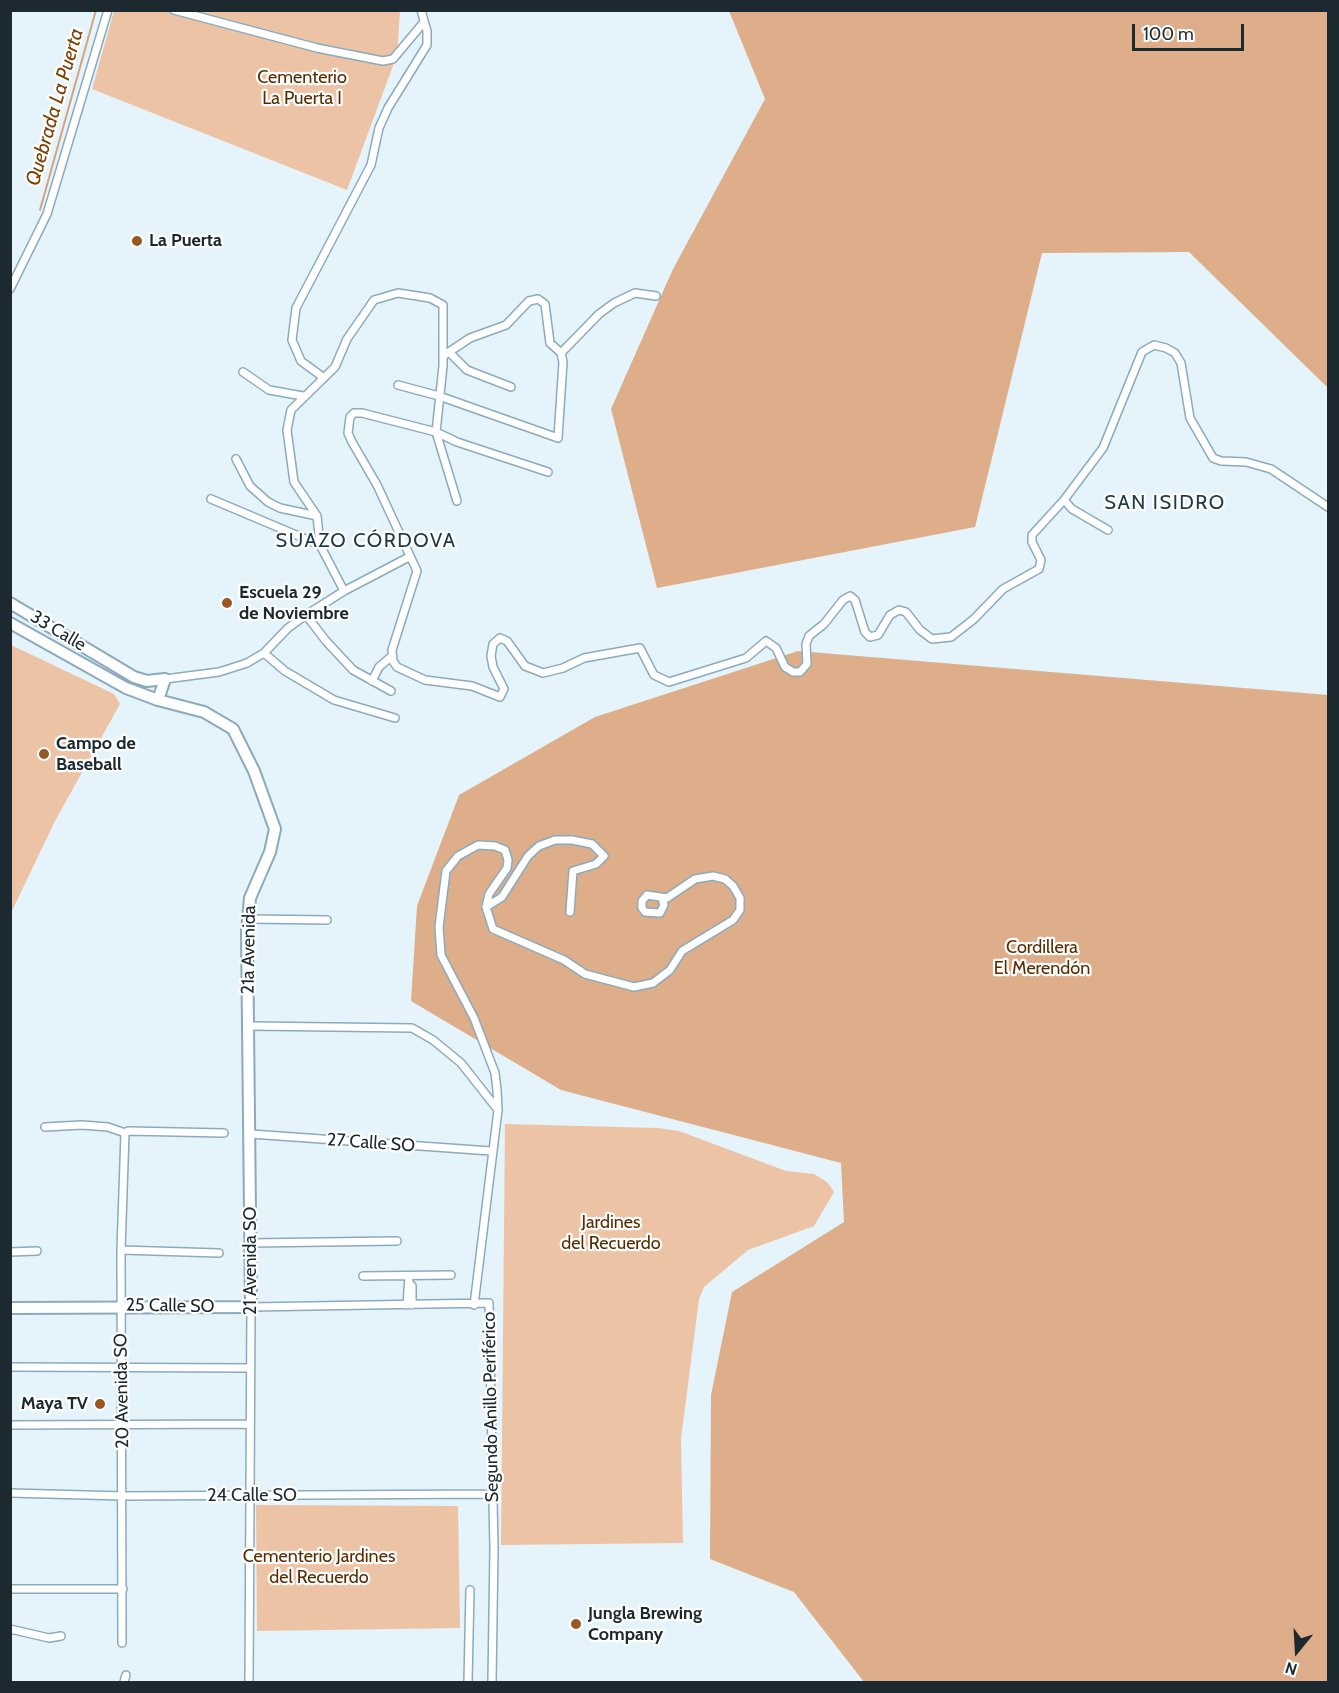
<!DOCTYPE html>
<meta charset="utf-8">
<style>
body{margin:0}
#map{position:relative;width:1339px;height:1693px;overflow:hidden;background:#e5f3fb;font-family:Cabin,sans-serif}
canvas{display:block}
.frame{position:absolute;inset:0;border:12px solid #1c2930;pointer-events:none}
.north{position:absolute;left:1267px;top:1621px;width:60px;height:60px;-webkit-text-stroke:4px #fff;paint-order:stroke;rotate:198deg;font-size:16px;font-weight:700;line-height:24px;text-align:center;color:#1c2930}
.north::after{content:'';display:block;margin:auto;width:21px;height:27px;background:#1c2930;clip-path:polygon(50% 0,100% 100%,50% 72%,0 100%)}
.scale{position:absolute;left:1132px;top:24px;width:112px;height:27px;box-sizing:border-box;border:3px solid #1c2930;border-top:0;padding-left:8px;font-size:18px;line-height:21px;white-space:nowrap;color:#1c2930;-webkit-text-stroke:4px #fff;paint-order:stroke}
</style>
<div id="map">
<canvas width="1339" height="1693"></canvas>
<div class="frame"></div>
<div class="north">N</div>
<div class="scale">100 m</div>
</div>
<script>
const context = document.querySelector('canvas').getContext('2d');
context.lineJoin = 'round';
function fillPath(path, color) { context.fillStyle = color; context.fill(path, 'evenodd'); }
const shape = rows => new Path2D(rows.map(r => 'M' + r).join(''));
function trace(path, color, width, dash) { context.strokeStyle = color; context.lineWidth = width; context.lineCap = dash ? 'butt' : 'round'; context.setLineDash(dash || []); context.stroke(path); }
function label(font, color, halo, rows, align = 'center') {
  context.font = font + ' Cabin,sans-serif'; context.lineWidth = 4.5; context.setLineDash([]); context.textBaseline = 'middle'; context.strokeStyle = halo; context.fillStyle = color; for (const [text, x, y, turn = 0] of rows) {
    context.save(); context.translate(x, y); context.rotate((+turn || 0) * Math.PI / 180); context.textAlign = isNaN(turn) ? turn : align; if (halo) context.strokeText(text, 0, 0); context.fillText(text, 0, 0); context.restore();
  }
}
const green = shape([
 [114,11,400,11,397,55,347,190,92,89],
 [11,645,114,694,120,704,55,821,11,913],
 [505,1124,658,1128,679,1131,786,1171,814,1174,827,1182,834,1192,814,1226,748,1250,704,1287,699,1299,681,1439,683,1543,501,1545],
 [256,1505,458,1506,460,1628,257,1631]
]);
const forest = shape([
 [729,11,1328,11,1328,388,1189,252,1042,253,975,527,657,588,611,409,673,269,765,99],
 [798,651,1328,695,1328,1682,864,1682,794,1592,710,1559,711,1395,732,1292,844,1222,841,1163,561,1090,411,1001,417,906,459,795,595,717]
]);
const stream = shape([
 [40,210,96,10]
]);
const street = shape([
 [174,10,317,48,383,61,393,59,424,22],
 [10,289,47,214,108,10],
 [449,352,467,370,511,387],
 [561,353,599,314,614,303,635,293,656,296],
 [243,372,269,390,303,396],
 [324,378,301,361,292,340,296,308,371,165,379,128,388,108,427,45,427,31,421,10],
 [398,385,439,396,558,438,563,362,561,353,550,343,545,304,538,299,529,301,506,325,470,338,443,356],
 [236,459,250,486,268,502,280,508,317,516],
 [548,472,457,442,436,432,362,413,354,413,350,417,348,433,352,442,377,485,417,571,392,650,393,661,397,667,425,680,472,686,500,697,504,689,493,667,491,656,493,644,500,638,507,641,525,666,543,673,563,668,584,658,640,648,654,675,669,682,746,658,766,641,776,648,785,667,793,672,800,672,807,664,806,644,809,636,824,624,843,600,850,596,855,600,865,632,870,637,878,635,890,615,899,610,906,612,920,630,932,639,951,637,974,619,1003,589,1039,569,1041,560,1032,542,1032,535,1064,500,1103,448,1142,352,1154,345,1166,348,1175,353,1181,363,1190,418,1213,458,1221,461,1246,462,1271,469,1328,507],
 [211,499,320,545],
 [1064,500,1072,509,1108,530],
 [344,591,320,545,317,516,294,482,287,430,291,410,335,367,347,339,374,300,398,293,430,298,443,305,443,366,436,432,457,501],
 [306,615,326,641,353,670,391,691],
 [264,653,285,671,334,700,395,718],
 [165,679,219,672,247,663,264,653,288,628,306,615,344,591,409,557],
 [372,681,379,667,392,656],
 [486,907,502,897,528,856,539,846,555,840,572,840,592,844,604,856,596,864,573,871,570,912],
 [250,919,327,920],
 [250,1026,412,1028,433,1040,461,1063,498,1110],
 [45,1127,82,1125,108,1127,125,1133],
 [251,1134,491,1151],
 [251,1243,397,1241],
 [121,1250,219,1253],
 [10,1252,37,1251],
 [363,1276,451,1275],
 [409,1283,412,1286,412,1305],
 [407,1305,409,1276],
 [474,1305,498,1110,497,1090,495,1073,474,1018,441,955,439,927,446,871,458,856,478,845,495,846,505,850,508,860,507,868,489,894,486,907,493,929,564,960,585,974,634,987,653,983,670,970,682,951,733,920,740,910,740,898,733,886,725,879,713,876,695,879,667,898,647,895,642,901,642,908,645,912,660,913,664,905,662,898],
 [10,1367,250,1368],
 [10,1425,250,1424],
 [10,1493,123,1496,493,1494],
 [10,1589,123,1589],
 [10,1629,49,1638,61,1636],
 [122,1643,121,1250,125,1133,128,1131,224,1133],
 [124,1682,126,1675],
 [249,1682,251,1307,489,1303,494,1549,492,1682],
 [468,1682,470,1590]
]);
const secondary = shape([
 [10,603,134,677,147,681,165,679,158,700],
 [10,623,126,688,158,700,204,712,233,729,254,771,275,829,270,852,250,898,247,931,251,1307,10,1308]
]);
const markers = [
 [137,241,6,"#985822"],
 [227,603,6,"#985822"],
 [44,754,6,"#985822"],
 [100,1404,6,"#985822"],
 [576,1624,6,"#985822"]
];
const parkNames = [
 ["Cementerio",302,78],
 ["La Puerta I",302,99],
 ["Cordillera",1042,948],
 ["El Merendón",1042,969],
 ["Jardines",611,1223],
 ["del Recuerdo",611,1244],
 ["Cementerio Jardines",319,1557],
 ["del Recuerdo",319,1578]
];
const poiNames = [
 ["La Puerta",149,241],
 ["Escuela 29",239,593],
 ["de Noviembre",239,614],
 ["Campo de",56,744],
 ["Baseball",56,765],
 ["Maya TV",88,1404,"right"],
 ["Jungla Brewing",588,1614],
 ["Company",588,1635]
];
const streetNames = [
 ["33 Calle",58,631,31],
 ["21a Avenida",249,950,-89],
 ["27 Calle SO",371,1143,4],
 ["21 Avenida SO",251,1261,-90],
 ["25 Calle SO",170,1306,1],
 ["20 Avenida SO",122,1391,-91],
 ["Segundo Anillo Periférico",491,1407,-91],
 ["24 Calle SO",252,1496]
];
const waterNames = [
 ["Quebrada La Puerta",55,107,-74]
];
const neighbourhoodNames = [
 ["SAN ISIDRO",1165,503],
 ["SUAZO CÓRDOVA",366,541]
];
fillPath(green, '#edc3a5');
fillPath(forest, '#dead89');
trace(stream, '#d4a37f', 2);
trace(street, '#8aabbd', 10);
trace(secondary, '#8aabbd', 14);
trace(street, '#fff', 7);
trace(secondary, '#fff', 10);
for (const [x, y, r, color] of markers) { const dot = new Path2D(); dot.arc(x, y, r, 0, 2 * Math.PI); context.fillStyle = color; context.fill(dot); trace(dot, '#fff', 2); }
label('18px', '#592c00', '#fff', parkNames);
label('bold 18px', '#1c2930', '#fff', poiNames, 'left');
label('18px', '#1c2930', '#fff', streetNames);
label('italic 20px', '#7c4000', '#fff', waterNames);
context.letterSpacing = '1.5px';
label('20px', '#1d3b4a', '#fff', neighbourhoodNames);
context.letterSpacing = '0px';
</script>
